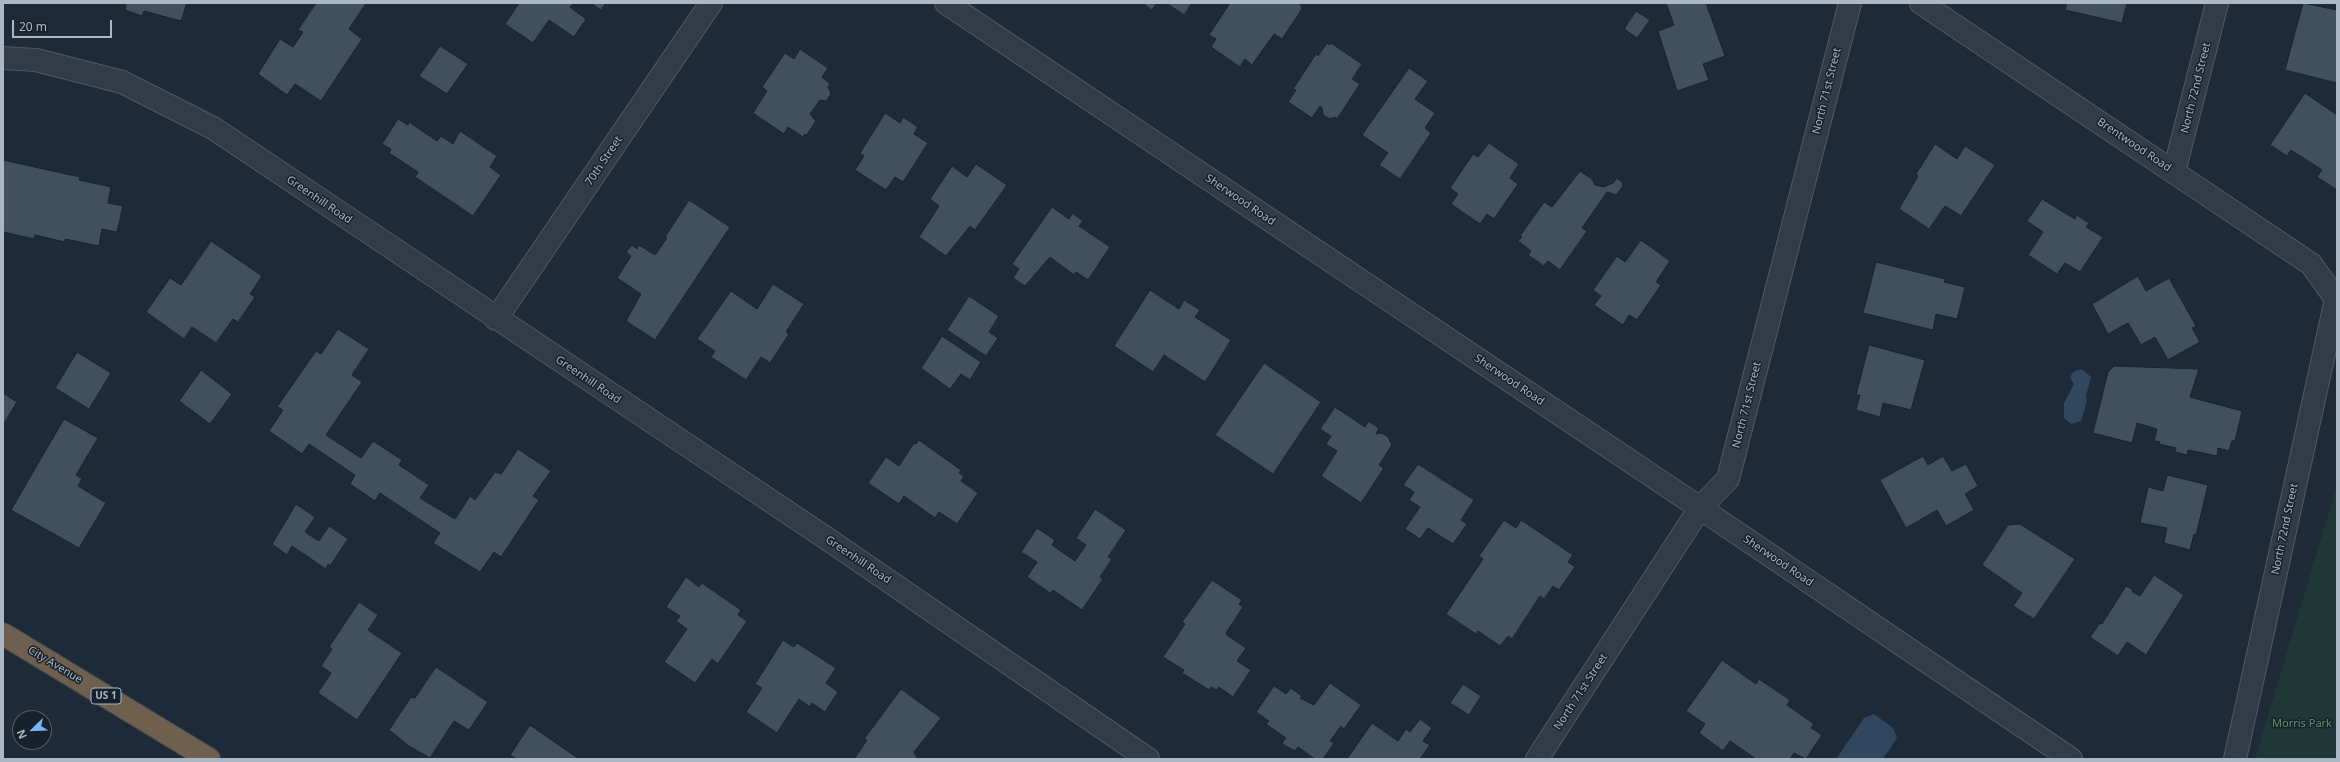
<!DOCTYPE html>
<style>
body{margin:0}
#map{position:relative;width:2340px;height:762px;overflow:hidden;background:#1e2a37;font-family:"Noto Sans",sans-serif}
canvas{display:block}
.frame{position:absolute;inset:0;border:4px solid #abb7c5;pointer-events:none}
.north{position:absolute;left:12px;top:710px;width:40px;height:40px;box-sizing:border-box;background:#17212b;border:1px solid #525d69;border-radius:50%;rotate:247deg;font-size:11px;font-weight:700;line-height:16px;text-align:center;color:#abb7c5}
.north::after{content:'';display:block;margin:auto;width:14px;height:18px;background:#78b4fd;clip-path:polygon(50% 0,100% 100%,50% 72%,0 100%)}
.scale{position:absolute;left:12px;top:20px;width:100px;height:18px;box-sizing:border-box;border:2px solid #abb7c5;border-top:0;padding-left:5px;font-size:12px;line-height:14px;white-space:nowrap;color:#abb7c5;-webkit-text-stroke:3px #17212b;paint-order:stroke}
</style>
<div id="map">
<canvas width="2340" height="762"></canvas>
<div class="frame"></div>
<div class="north">N</div>
<div class="scale">20 m</div>
</div>
<script>
const context = document.querySelector('canvas').getContext('2d');
context.lineJoin = 'round';
function fillPath(path, color) { context.fillStyle = color; context.fill(path, 'evenodd'); }
const shape = rows => new Path2D(rows.map(r => 'M' + r).join(''));
function trace(path, color, width, dash) { context.strokeStyle = color; context.lineWidth = width; context.lineCap = dash ? 'butt' : 'round'; context.setLineDash(dash || []); context.stroke(path); }
function label(font, color, halo, rows, align = 'center') {
  context.font = font + ' "Noto Sans",sans-serif'; context.lineWidth = 3; context.setLineDash([]); context.textBaseline = 'middle'; context.strokeStyle = halo; context.fillStyle = color; for (const [text, x, y, turn = 0] of rows) {
    context.save(); context.translate(x, y); context.rotate((+turn || 0) * Math.PI / 180); context.textAlign = isNaN(turn) ? turn : align; if (halo) context.strokeText(text, 0, 0); context.fillText(text, 0, 0); context.restore();
  }
}
const green = shape([
 [2337,485,2337,759,2255,759]
]);
const water = shape([
 [2082,369,2091,377,2086,396,2087,402,2081,421,2071,424,2064,418,2064,403,2074,384,2070,378,2072,373,2077,370],
 [1874,714,1893,728,1897,738,1883,759,1836,759,1864,718]
]);
const building = shape([
 [120,3,187,3,181,21,144,11,142,16,125,10,126,5,120,3],
 [316,3,366,3,349,29,362,39,321,101,295,84,287,95,258,74,280,39,293,47,303,32,298,30,316,3],
 [519,3,574,3,570,7,586,19,574,37,549,20,533,43,505,24,519,3],
 [591,3,606,3,601,10,591,3],
 [1142,3,1157,3,1152,10,1142,3],
 [1166,3,1192,3,1184,15,1166,3],
 [1230,3,1300,3,1302,9,1282,39,1274,34,1252,65,1245,59,1240,67,1211,47,1216,39,1209,35,1230,3],
 [1666,3,1706,3,1725,56,1703,64,1709,80,1677,91,1658,31,1674,25,1666,3],
 [2067,3,2127,3,2122,23,2065,10,2067,3],
 [2303,3,2337,10,2337,83,2285,70,2303,3],
 [1636,11,1650,20,1637,38,1624,29,1636,11],
 [1327,43,1330,45,1331,43,1362,64,1352,79,1360,84,1337,119,1335,117,1330,119,1323,115,1322,108,1320,106,1312,118,1288,102,1296,90,1293,89,1316,54,1318,56,1327,43],
 [440,46,468,64,447,94,419,76,440,46],
 [800,49,828,68,822,77,830,84,828,87,831,94,826,101,820,100,810,114,816,121,806,136,805,134,803,137,788,127,784,134,753,113,767,91,762,87,785,53,794,59,800,49],
 [1409,68,1428,81,1415,99,1435,113,1425,128,1431,133,1400,179,1379,165,1388,153,1362,135,1409,68],
 [2305,93,2337,115,2337,190,2317,177,2322,170,2291,150,2287,156,2270,145,2305,93],
 [885,113,900,123,903,117,918,127,914,134,928,143,903,182,895,177,886,190,855,170,864,156,860,153,885,113],
 [398,119,408,125,409,122,437,141,441,136,453,144,460,131,497,156,490,167,501,175,473,216,415,177,418,172,389,153,391,149,382,144,398,119],
 [1489,143,1519,164,1510,178,1518,184,1494,219,1487,214,1480,224,1451,204,1458,194,1450,188,1473,154,1478,157,1489,143],
 [1935,144,1957,159,1965,146,1995,165,1961,216,1945,206,1929,229,1899,209,1918,176,1916,174,1935,144],
 [3,160,80,177,79,180,111,187,108,203,123,206,117,232,102,229,99,246,65,239,65,242,35,235,34,239,3,232,3,160],
 [976,164,1007,185,975,230,970,226,946,256,919,237,939,206,930,199,952,166,967,177,976,164],
 [1580,171,1593,180,1595,185,1604,187,1613,183,1617,178,1622,182,1623,186,1616,195,1607,192,1582,228,1587,231,1560,270,1548,261,1544,266,1528,255,1531,251,1518,241,1522,237,1520,236,1544,202,1552,207,1580,171],
 [2042,199,2075,219,2077,215,2089,223,2086,227,2103,237,2080,272,2065,263,2057,274,2028,255,2043,232,2027,221,2042,199],
 [689,200,730,227,655,340,626,321,641,294,617,278,631,256,626,252,632,245,637,249,639,245,655,255,667,238,665,237,689,200],
 [1052,207,1069,219,1072,213,1083,221,1079,226,1110,247,1088,280,1076,272,1074,275,1050,257,1025,286,1013,278,1019,269,1012,264,1052,207],
 [1641,240,1670,261,1656,282,1661,285,1637,320,1629,315,1623,325,1594,305,1601,296,1593,290,1617,256,1625,262,1641,240],
 [211,241,262,276,250,294,255,297,238,322,233,319,216,343,192,327,184,339,146,312,170,278,181,285,211,241],
 [1876,262,1945,279,1944,282,1965,287,1957,319,1936,314,1933,330,1863,313,1876,262],
 [2138,276,2146,291,2169,278,2196,326,2192,328,2200,342,2168,360,2155,337,2141,345,2128,323,2108,334,2092,304,2138,276],
 [773,284,804,304,786,332,789,334,770,363,761,357,746,380,711,357,715,351,697,339,731,291,757,309,773,284],
 [1150,290,1179,309,1184,300,1200,310,1195,317,1231,340,1205,382,1164,355,1153,372,1114,346,1150,290],
 [969,296,999,316,989,332,998,338,986,356,947,330,969,296],
 [338,329,369,349,352,375,362,382,326,435,361,458,373,441,402,460,399,465,429,485,420,498,455,519,470,496,475,500,495,472,501,474,518,449,551,471,533,496,539,500,501,557,494,552,480,572,433,543,440,533,380,493,375,501,350,484,355,475,309,444,302,454,269,431,283,410,277,407,316,351,321,354,338,329],
 [942,336,981,362,970,380,961,374,950,389,921,368,942,336],
 [1869,345,1925,360,1911,410,1883,403,1880,417,1856,410,1860,395,1856,395,1869,345],
 [77,352,111,373,89,409,55,388,77,352],
 [1264,363,1321,402,1273,474,1215,435,1264,363],
 [2114,366,2199,369,2190,397,2242,411,2235,441,2232,441,2229,451,2218,448,2217,456,2188,450,2187,455,2175,452,2176,448,2159,444,2160,442,2154,441,2157,429,2137,423,2132,443,2093,433,2108,372,2114,366],
 [201,370,232,394,210,424,179,401,201,370],
 [3,393,17,402,3,425,3,393],
 [1335,407,1365,427,1368,421,1379,428,1376,434,1382,433,1388,437,1392,445,1379,465,1384,468,1361,503,1321,476,1337,451,1326,444,1331,436,1320,429,1335,407],
 [64,419,98,438,76,475,82,479,78,486,106,503,79,548,11,510,64,419],
 [919,440,961,470,959,473,964,476,961,481,978,493,957,524,939,512,935,518,904,496,899,504,868,483,886,457,899,466,914,443,916,444,919,440],
 [1923,456,1928,465,1943,456,1952,471,1966,464,1978,486,1965,494,1974,510,1946,526,1937,510,1906,528,1880,480,1923,456],
 [1418,464,1474,500,1461,520,1467,524,1453,544,1428,528,1420,539,1405,529,1420,507,1409,500,1414,492,1403,485,1418,464],
 [2167,475,2208,485,2196,535,2194,534,2190,550,2164,543,2167,528,2140,523,2148,487,2163,491,2167,475],
 [296,504,315,517,305,532,319,541,329,526,348,539,330,566,328,564,326,569,292,546,287,555,272,544,296,504],
 [1095,509,1126,530,1108,557,1112,559,1100,577,1103,579,1082,610,1053,590,1050,593,1027,577,1037,562,1021,552,1037,528,1055,540,1052,545,1075,561,1086,545,1076,538,1095,509],
 [1504,520,1516,528,1521,520,1573,555,1568,562,1575,567,1559,590,1553,586,1544,599,1540,596,1512,639,1508,636,1500,646,1478,631,1476,634,1446,614,1483,559,1479,556,1504,520],
 [2020,524,2075,559,2034,619,2013,606,2022,593,1982,565,2008,525,2020,524],
 [2154,575,2184,595,2146,655,2127,642,2118,656,2090,637,2100,623,2102,624,2126,586,2133,590,2132,592,2140,596,2154,575],
 [686,577,699,587,702,583,741,610,738,615,747,621,718,664,712,659,695,683,664,662,687,629,676,621,680,616,666,607,686,577],
 [1212,580,1242,600,1239,604,1243,607,1226,633,1227,635,1246,648,1237,661,1251,670,1233,697,1219,687,1217,690,1211,687,1209,690,1182,673,1184,670,1163,657,1185,624,1182,622,1212,580],
 [359,602,378,615,368,630,402,653,357,720,318,693,331,673,321,666,332,649,329,647,359,602],
 [783,640,794,647,797,643,836,668,826,683,838,692,825,712,812,703,810,707,799,699,777,733,746,712,762,688,755,684,783,640],
 [1722,660,1756,684,1759,679,1790,700,1787,705,1814,724,1811,728,1822,735,1806,759,1794,753,1790,759,1756,759,1730,741,1723,751,1699,733,1705,724,1686,711,1722,660],
 [436,667,488,702,469,730,454,721,430,758,409,746,389,730,411,697,415,698,436,667],
 [1330,683,1361,705,1344,729,1341,726,1330,741,1334,743,1323,759,1315,759,1298,747,1295,751,1284,745,1282,743,1286,738,1266,724,1269,721,1256,712,1274,686,1286,694,1291,688,1302,696,1300,698,1314,705,1330,683],
 [1463,684,1481,696,1469,715,1450,703,1463,684],
 [901,689,941,718,914,752,918,759,852,759,854,756,855,758,867,740,864,739,901,689],
 [1420,719,1432,728,1423,741,1430,745,1420,759,1347,759,1372,723,1398,741,1406,729,1410,732,1420,719],
 [530,725,579,759,517,759,510,755,530,725]
]);
const minor = shape([
 [946,3,1700,508,2071,759],
 [1921,3,2311,264,2336,299,2235,759],
 [3,58,36,60,122,82,213,128,826,538,1148,759],
 [2174,172,2217,3],
 [496,319,711,3],
 [1537,759,1700,508,1728,479,1850,3]
]);
const highway = shape([
 [3,634,209,759]
]);
const shields = [
 [106,696,30]
];
const shieldNames = [
 ["US 1",106,696]
];
const streetNames = [
 ["North 72nd Street",2196,88,-76],
 ["North 71st Street",1827,91,-76],
 ["Brentwood Road",2134,145,34],
 ["70th Street",604,161,-56],
 ["Greenhill Road",319,200,34],
 ["Sherwood Road",1240,200,34],
 ["Greenhill Road",588,380,34],
 ["Sherwood Road",1509,380,34],
 ["North 71st Street",1747,405,-76],
 ["North 72nd Street",2285,529,-78],
 ["Greenhill Road",858,560,34],
 ["Sherwood Road",1778,561,34],
 ["City Avenue",55,665,31],
 ["North 71st Street",1581,692,-57]
];
const parkNames = [
 ["Morris Park",2302,724]
];
fillPath(green, '#203738');
fillPath(water, '#30475f');
fillPath(building, '#41505f');
trace(building, '#19232e', 1);
trace(minor, '#4f5a66', 24);
trace(highway, '#3c4752', 24);
trace(minor, '#323c47', 22);
trace(highway, '#6e5f4e', 22);
for (const [x, y, w] of shields) { const box = new Path2D(); box.roundRect(x - w / 2, y - 8, w, 16, 3); context.fillStyle = '#17212b'; context.fill(box); trace(box, '#abb7c5', 1); }
label('bold 10px', '#abb7c5', null, shieldNames);
label('11px', '#abb7c5', '#17212b', streetNames);
label('11px', '#62966b', '#17212b', parkNames);
</script>
